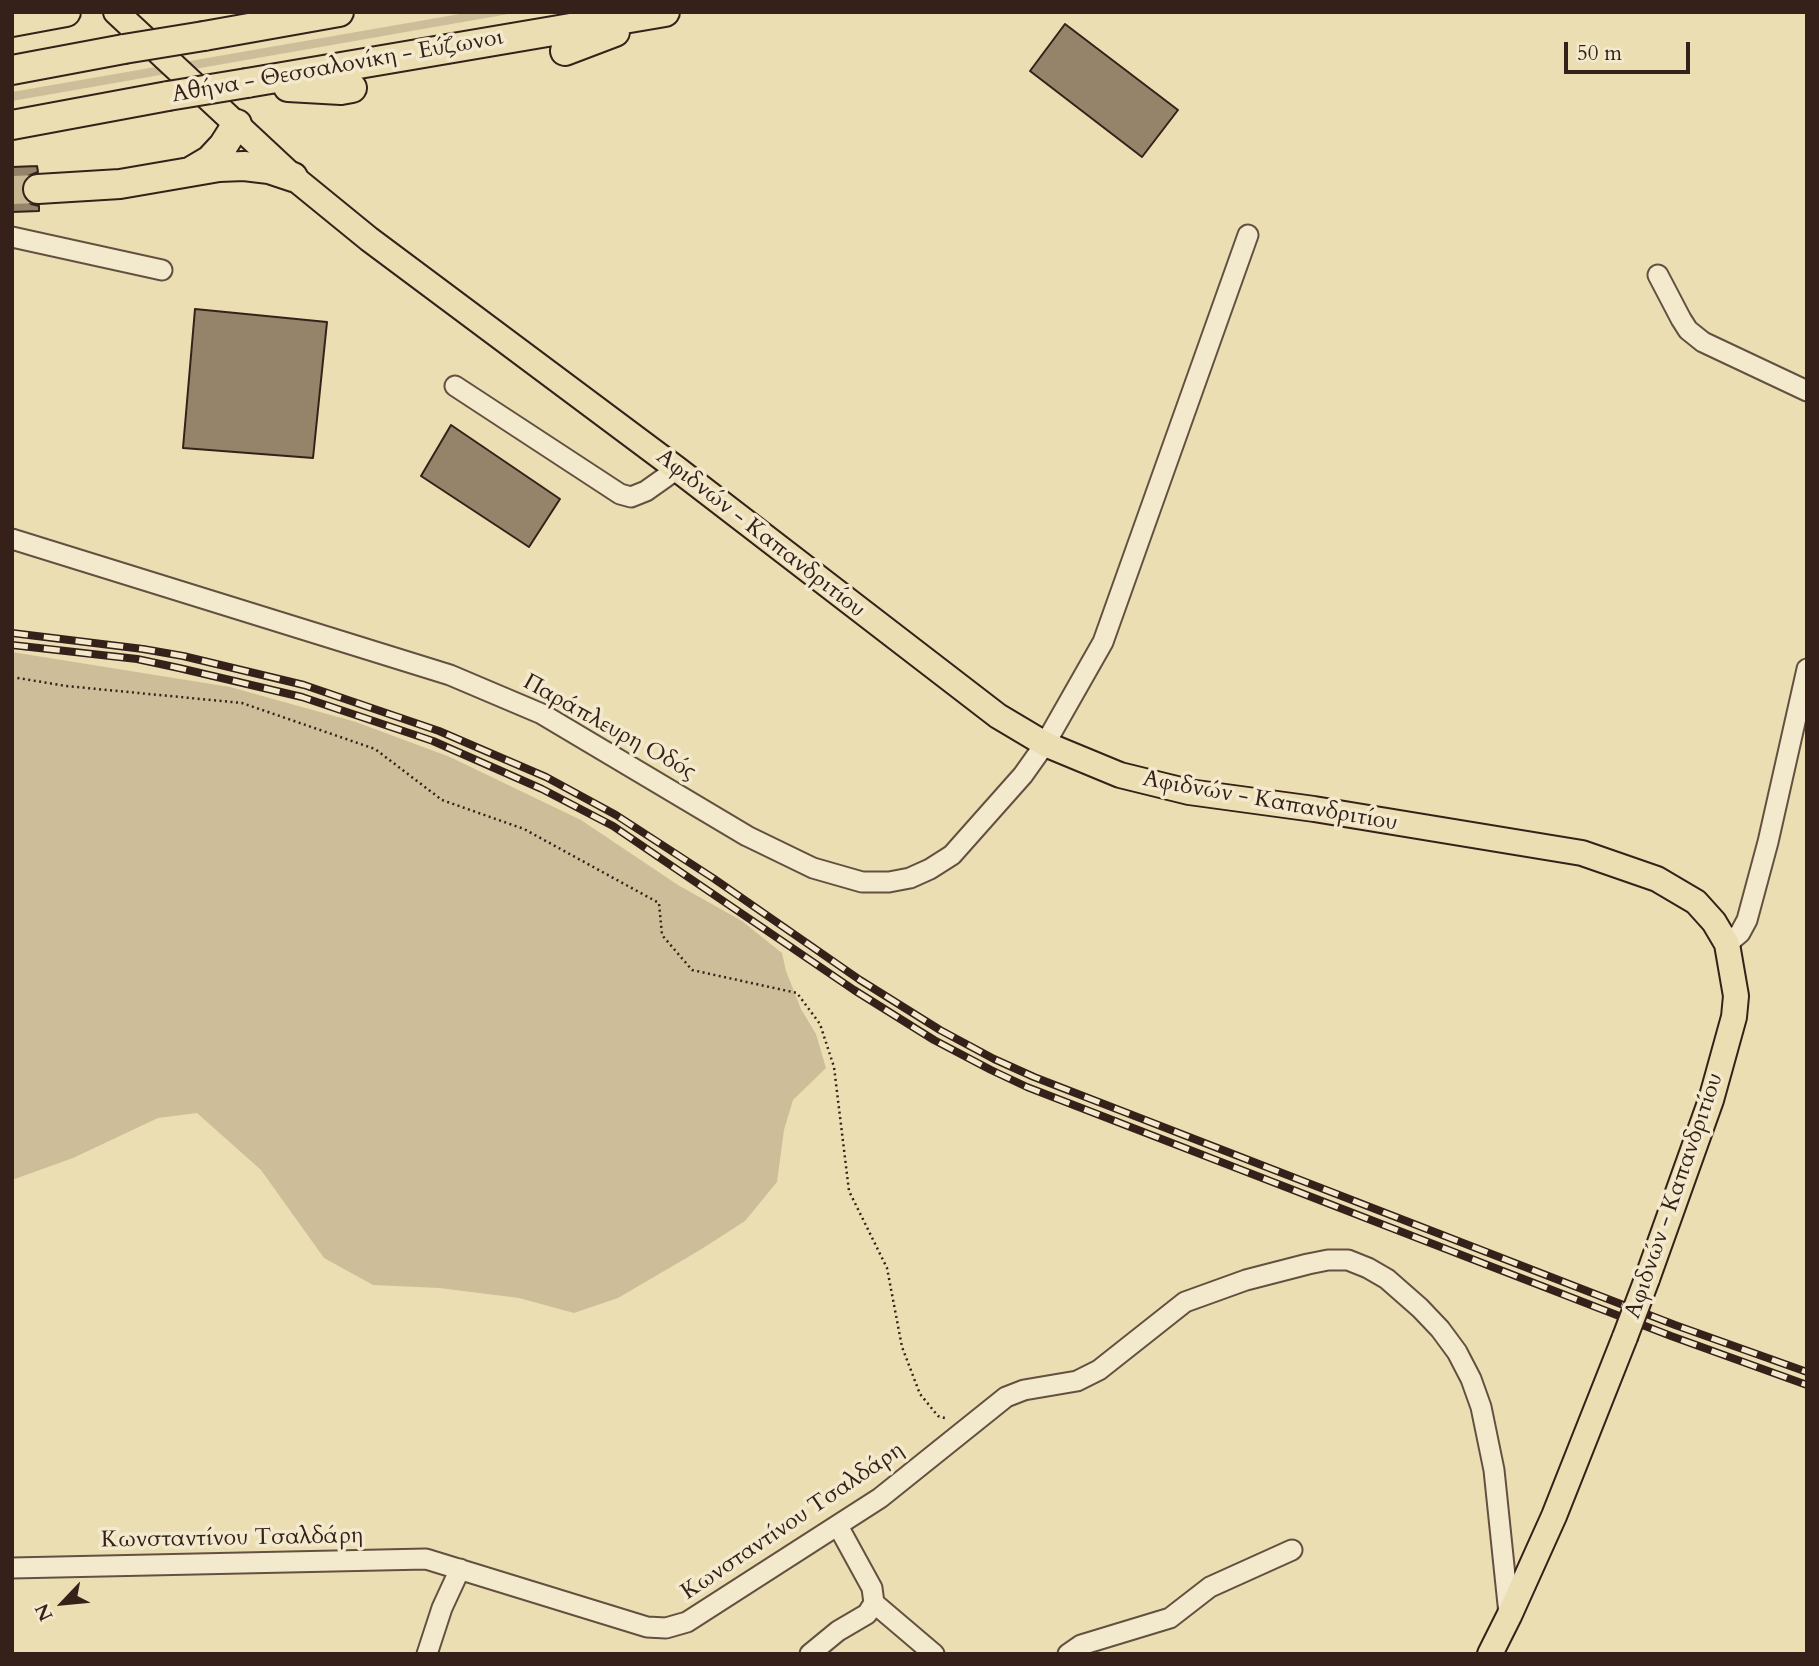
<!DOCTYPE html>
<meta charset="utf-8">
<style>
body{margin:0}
#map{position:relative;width:1819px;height:1666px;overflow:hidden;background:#ecdeb3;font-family:Cardo,serif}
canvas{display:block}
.frame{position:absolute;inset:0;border:14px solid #36211a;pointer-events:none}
.north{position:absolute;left:28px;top:1568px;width:70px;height:70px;-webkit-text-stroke:5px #f3eace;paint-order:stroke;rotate:244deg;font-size:19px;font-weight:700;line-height:28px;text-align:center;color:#36211a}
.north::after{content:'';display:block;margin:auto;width:24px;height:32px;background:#36211a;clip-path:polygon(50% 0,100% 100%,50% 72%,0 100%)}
.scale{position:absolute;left:1564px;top:42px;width:126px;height:32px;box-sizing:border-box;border:4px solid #36211a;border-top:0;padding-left:9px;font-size:21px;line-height:24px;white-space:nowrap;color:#36211a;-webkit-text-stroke:5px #f3eace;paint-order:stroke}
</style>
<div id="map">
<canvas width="1819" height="1666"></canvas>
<div class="frame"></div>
<div class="north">N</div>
<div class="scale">50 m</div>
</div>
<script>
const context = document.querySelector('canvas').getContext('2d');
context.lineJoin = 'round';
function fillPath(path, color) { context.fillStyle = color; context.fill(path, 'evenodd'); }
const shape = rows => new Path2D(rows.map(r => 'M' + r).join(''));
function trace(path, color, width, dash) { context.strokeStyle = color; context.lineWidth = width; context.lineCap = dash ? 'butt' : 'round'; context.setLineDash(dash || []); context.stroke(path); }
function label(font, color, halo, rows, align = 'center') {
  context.font = font + ' Cardo,serif'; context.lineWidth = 7; context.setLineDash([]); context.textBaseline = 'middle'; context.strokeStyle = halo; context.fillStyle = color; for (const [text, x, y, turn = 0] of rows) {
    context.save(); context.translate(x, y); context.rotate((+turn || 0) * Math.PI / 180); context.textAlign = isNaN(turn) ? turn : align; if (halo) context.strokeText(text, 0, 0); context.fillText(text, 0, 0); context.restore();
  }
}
const green = shape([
 [471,12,520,12,12,101,12,92],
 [12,652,230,687,356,722,450,757,581,820,678,885,742,921,782,953,786,971,801,1009,816,1034,826,1068,793,1100,784,1130,777,1182,745,1221,700,1250,618,1298,574,1313,519,1298,439,1288,373,1285,324,1258,261,1170,197,1113,158,1118,73,1158,12,1180]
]);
const building = shape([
 [1065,24,1178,110,1142,157,1030,71,1065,24],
 [37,166,38,172,28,176,24,181,21,189,25,199,31,204,39,206,39,211,12,212,12,167,37,166],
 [195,309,327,322,313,458,183,448,195,309],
 [451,425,560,499,529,547,421,476,451,425]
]);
const highwayTunnel = shape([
 [12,190,38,189]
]);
const path = shape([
 [12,677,66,686,242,703,375,749,442,800,524,829,659,903,662,935,692,970,797,993,820,1024,834,1067,849,1191,887,1268,902,1347,920,1394,938,1416,948,1419]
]);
const minor = shape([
 [12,237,162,270],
 [1658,275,1681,319,1688,330,1703,342,1807,391],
 [455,386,620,494,631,497,646,491,677,469],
 [12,539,450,675,542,714,747,836,813,868,862,882,889,882,910,878,930,869,952,855,1023,775,1045,744,1103,642,1248,235],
 [1727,944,1740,933,1747,920,1768,842,1807,669],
 [12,1568,426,1559,647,1627,666,1628,687,1622,880,1498,1006,1397,1024,1390,1077,1381,1099,1370,1185,1302,1246,1280,1308,1264,1328,1260,1348,1260,1368,1268,1387,1279,1420,1308,1440,1329,1457,1352,1471,1379,1481,1407,1494,1470,1509,1614],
 [874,1603,934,1654],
 [427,1654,442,1608,460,1569],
 [810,1654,838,1631,867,1614,874,1603,872,1588,838,1526],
 [1068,1654,1081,1645,1170,1618,1210,1587,1292,1550]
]);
const major = shape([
 [116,12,293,177,369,239,677,469,998,716,1045,744,1120,775,1189,792,1314,809,1582,853,1657,879,1696,902,1714,922,1727,944,1736,996,1734,1017,1711,1100,1647,1279],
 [1490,1654,1509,1616,1554,1516,1625,1337]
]);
const highway = shape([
 [12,22,66,12],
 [204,36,339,12],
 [565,51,615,32],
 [12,70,124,49],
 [247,83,665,12],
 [288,87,341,90,352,88],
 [12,125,168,96],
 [193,170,210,160,223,146,237,124],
 [38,189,120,184,219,167,244,166,269,169,293,177]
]);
const rail = shape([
 [12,633,143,649,183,656,304,685,439,731,546,777,616,815,713,878,860,980,940,1030,994,1059,1034,1077,1675,1325,1807,1372],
 [12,645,137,659,179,668,302,697,433,741,542,789,613,826,854,990,934,1040,991,1070,1027,1087,1671,1336,1807,1385]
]);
const majorBridge = shape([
 [1625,1337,1647,1279]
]);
const highwayBridge = shape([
 [124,49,204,36],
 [168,96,247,83]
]);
const streetNames = [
 ["Αθήνα - Θεσσαλονίκη - Εύζωνοι",338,67,-10],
 ["Αφιδνών - Καπανδριτίου",760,534,38],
 ["Παράπλευρη Οδός",609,728,29],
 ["Αφιδνών - Καπανδριτίου",1270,802,10],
 ["Αφιδνών - Καπανδριτίου",1675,1196,-71],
 ["Κωνσταντίνου Τσαλδάρη",793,1522,-34],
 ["Κωνσταντίνου Τσαλδάρη",232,1539,-1]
];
fillPath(green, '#cdbe99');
fillPath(building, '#95836a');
trace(building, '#36211a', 2);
trace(highwayTunnel, '#c8b894', 28, [28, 14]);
trace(minor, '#645040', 23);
trace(major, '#36211a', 28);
trace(highway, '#36211a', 32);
trace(path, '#36211a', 2.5, [2, 3.5]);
trace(minor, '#f3eace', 19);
trace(major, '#ecdeb3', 24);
trace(highway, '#ecdeb3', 28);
trace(rail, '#36211a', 8);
trace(rail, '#f3eace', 5, [16]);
trace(majorBridge, '#36211a', 28, []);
trace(highwayBridge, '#36211a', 32, []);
trace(majorBridge, '#ecdeb3', 24);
trace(highwayBridge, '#ecdeb3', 28);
label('23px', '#36211a', '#f3eace', streetNames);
</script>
